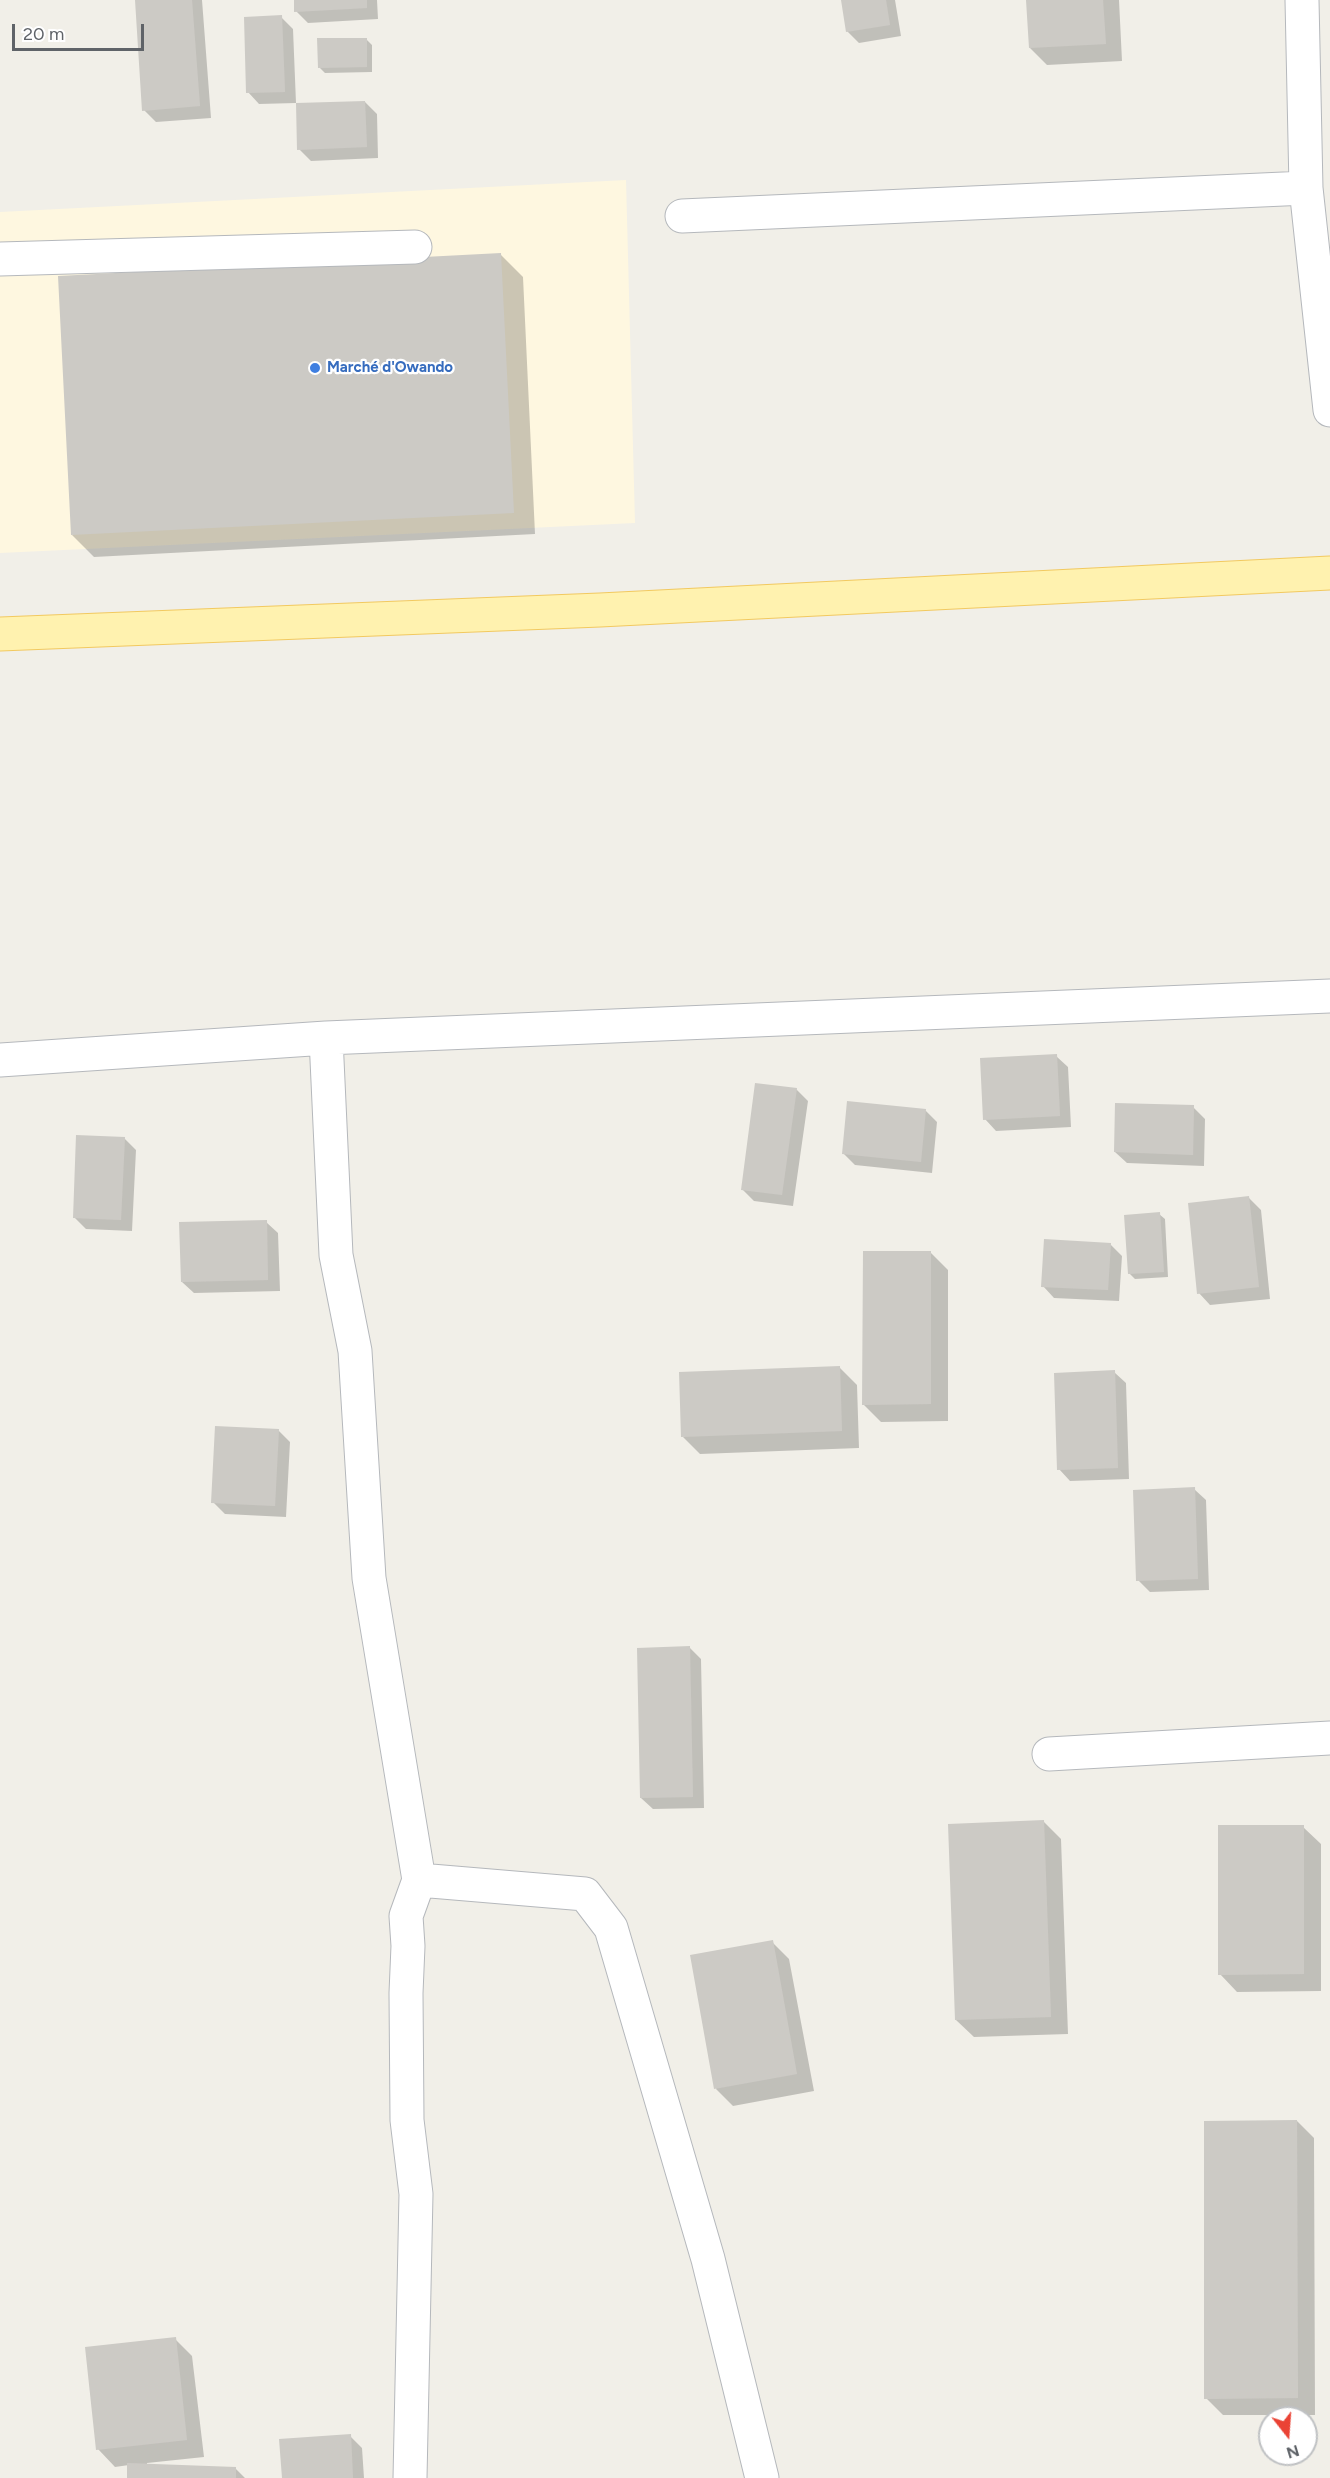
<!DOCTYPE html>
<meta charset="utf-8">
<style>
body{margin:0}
#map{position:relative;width:1330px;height:2478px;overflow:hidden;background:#f1efe8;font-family:Figtree,sans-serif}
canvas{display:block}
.north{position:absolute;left:1258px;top:2406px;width:60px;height:60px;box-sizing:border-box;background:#fff;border:2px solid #bfc1c3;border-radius:50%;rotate:163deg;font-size:16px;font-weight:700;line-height:24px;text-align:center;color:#5f6368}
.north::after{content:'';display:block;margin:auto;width:21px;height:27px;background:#ea4335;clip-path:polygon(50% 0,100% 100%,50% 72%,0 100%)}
.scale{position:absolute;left:12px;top:24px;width:132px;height:27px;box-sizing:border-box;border:3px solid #5f6368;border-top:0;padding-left:8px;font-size:18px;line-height:21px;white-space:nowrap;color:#5f6368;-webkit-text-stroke:4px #fff;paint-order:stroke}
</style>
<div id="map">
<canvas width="1330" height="2478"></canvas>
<div class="north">N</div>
<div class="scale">20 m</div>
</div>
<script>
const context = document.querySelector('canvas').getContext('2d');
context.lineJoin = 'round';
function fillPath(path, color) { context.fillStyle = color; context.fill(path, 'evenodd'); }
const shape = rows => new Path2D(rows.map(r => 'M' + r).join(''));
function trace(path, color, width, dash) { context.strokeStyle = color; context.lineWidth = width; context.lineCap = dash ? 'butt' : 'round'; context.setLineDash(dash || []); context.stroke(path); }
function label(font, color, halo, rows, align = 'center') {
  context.font = font + ' Figtree,sans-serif'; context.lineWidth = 4.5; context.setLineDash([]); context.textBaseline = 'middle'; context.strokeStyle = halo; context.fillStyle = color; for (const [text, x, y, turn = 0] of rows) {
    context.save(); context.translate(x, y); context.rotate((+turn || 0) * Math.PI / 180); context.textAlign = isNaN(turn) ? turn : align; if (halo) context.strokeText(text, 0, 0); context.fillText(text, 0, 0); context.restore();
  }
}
const commercial = shape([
 [626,180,635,523,0,553,0,212]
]);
const shadow = shape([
 [136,0,202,0,211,118,156,122,144,110],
 [295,0,377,0,378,19,308,23,296,11],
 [843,0,895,0,901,36,859,43,847,31],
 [1028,0,1119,0,1122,61,1047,65,1030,48],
 [281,17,293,29,296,103,259,104,248,92],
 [366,39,372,45,372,72,325,73,319,67],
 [365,102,377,114,378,158,311,161,299,149],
 [501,255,523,277,535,534,94,557,72,535],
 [1056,1056,1068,1067,1071,1127,996,1131,985,1119],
 [796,1089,808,1101,793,1206,754,1201,742,1189],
 [1193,1107,1205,1119,1204,1166,1127,1163,1115,1152],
 [925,1110,937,1122,932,1173,855,1165,843,1153],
 [124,1138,136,1150,132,1231,86,1229,74,1217],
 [1249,1198,1261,1210,1270,1299,1210,1305,1199,1293],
 [1159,1214,1165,1219,1168,1277,1135,1279,1129,1273],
 [266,1222,278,1233,280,1291,194,1293,182,1282],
 [1110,1244,1122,1256,1119,1301,1054,1298,1043,1286],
 [930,1252,948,1270,948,1421,881,1422,863,1404],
 [840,1368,857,1385,859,1448,700,1454,683,1437],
 [1114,1372,1126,1383,1129,1479,1070,1481,1059,1469],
 [278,1430,290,1442,286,1517,225,1514,213,1502],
 [1194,1489,1206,1500,1209,1590,1150,1592,1138,1580],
 [690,1648,701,1659,704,1808,653,1809,641,1798],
 [1044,1822,1061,1839,1068,2034,974,2037,956,2020],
 [1303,1827,1321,1844,1321,1991,1237,1992,1220,1974],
 [772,1942,789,1959,814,2091,733,2106,716,2089],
 [1297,2121,1314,2138,1315,2415,1223,2415,1206,2398],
 [175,2339,192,2356,204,2457,147,2463,147,2465,235,2468,245,2478,128,2478,129,2465,115,2467,98,2449],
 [350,2436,362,2448,364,2478,283,2478]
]);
const building = shape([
 [135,0,192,0,200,106,142,111],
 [294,0,367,0,367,8,294,12],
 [841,0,886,0,890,25,846,32],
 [1026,0,1103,0,1106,44,1029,48],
 [282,15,285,92,246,93,244,17],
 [317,38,367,38,367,67,318,68],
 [365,101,367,147,297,150,296,103],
 [501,253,514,513,71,535,58,276],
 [1057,1054,1060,1116,983,1120,980,1058],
 [755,1083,797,1088,782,1195,741,1190],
 [847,1101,926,1109,921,1162,842,1154],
 [1115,1103,1194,1105,1193,1155,1114,1152],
 [76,1135,125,1137,121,1220,73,1218],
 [1249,1196,1259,1287,1197,1294,1188,1203],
 [1160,1212,1164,1272,1128,1274,1124,1215],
 [267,1220,268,1280,181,1282,179,1222],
 [1044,1239,1111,1243,1108,1290,1041,1287],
 [863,1251,931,1251,931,1404,862,1405],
 [840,1366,842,1431,681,1437,679,1372],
 [1115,1370,1118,1468,1057,1470,1054,1373],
 [215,1426,279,1429,275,1506,211,1503],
 [1195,1487,1198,1579,1136,1581,1133,1490],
 [690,1646,693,1797,640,1798,637,1648],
 [1044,1820,1051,2017,955,2020,948,1824],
 [1218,1825,1304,1825,1304,1974,1218,1975],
 [773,1940,797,2074,714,2089,690,1955],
 [1297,2120,1298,2398,1204,2399,1204,2121],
 [176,2337,187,2440,96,2450,85,2347],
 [351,2434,353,2478,282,2478,279,2439],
 [127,2463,236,2467,236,2478,127,2478]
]);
const minor = shape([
 [1302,0,1306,188,1330,410],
 [682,216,1306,188],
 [0,259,415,247],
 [326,1038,336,1255,355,1351,369,1578,419,1880,585,1894,611,1928,708,2259,762,2478],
 [0,1060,326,1038,1330,996],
 [1049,1754,1330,1738],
 [410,2478,416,2194,407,2120,406,1993,408,1946,406,1916,419,1880]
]);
const major = shape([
 [0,634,600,610,1330,573]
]);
const markers = [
 [315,368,6,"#3f7fe0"]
];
const shopNames = [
 ["Marché d'Owando",327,368]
];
fillPath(commercial, '#fef7e0');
fillPath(shadow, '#0003');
fillPath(building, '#cccac5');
trace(minor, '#b5b8bc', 35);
trace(major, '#f2c960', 35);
trace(minor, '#fff', 33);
trace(major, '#fff2af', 33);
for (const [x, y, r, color] of markers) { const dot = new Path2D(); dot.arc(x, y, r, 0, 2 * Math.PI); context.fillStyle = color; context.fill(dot); trace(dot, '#fff', 2); }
label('bold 15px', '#366cbe', '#fff', shopNames, 'left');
</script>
